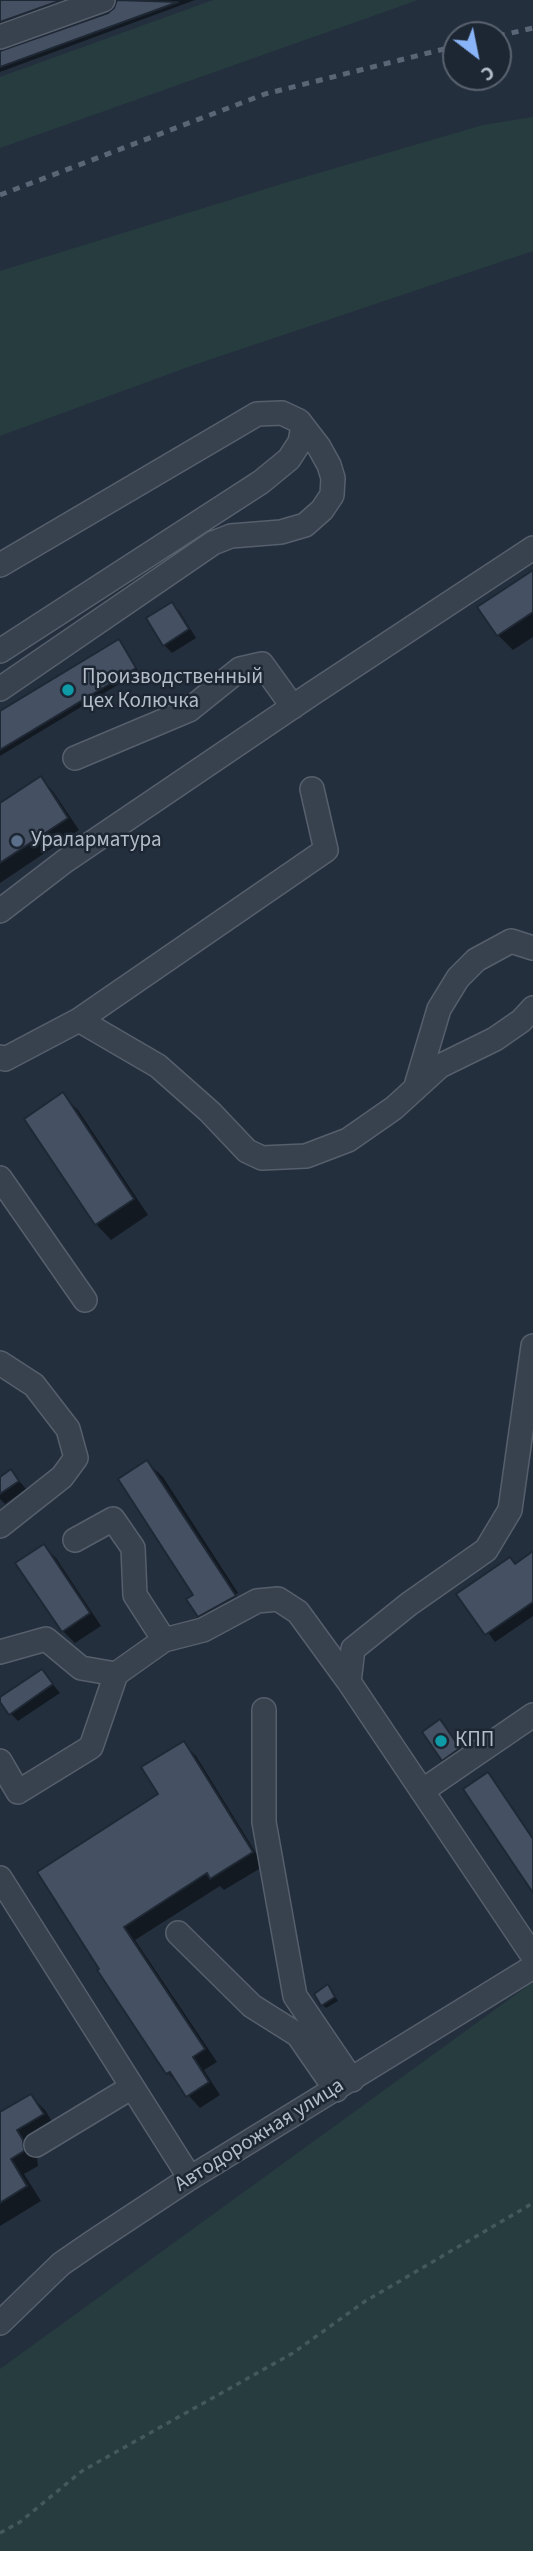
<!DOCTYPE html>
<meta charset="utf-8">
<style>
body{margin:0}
#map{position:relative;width:533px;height:2551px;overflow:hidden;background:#242f3e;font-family:"Source Sans 3",sans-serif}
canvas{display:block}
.north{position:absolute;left:442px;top:21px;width:70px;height:70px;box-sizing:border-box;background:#1d2633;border:2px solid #59626f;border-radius:50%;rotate:148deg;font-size:19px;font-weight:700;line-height:28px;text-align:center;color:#b4bcc9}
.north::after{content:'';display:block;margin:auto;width:24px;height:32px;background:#8ab4f8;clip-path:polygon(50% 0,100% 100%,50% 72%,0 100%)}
</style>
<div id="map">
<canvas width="533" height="2551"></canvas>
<div class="north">С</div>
</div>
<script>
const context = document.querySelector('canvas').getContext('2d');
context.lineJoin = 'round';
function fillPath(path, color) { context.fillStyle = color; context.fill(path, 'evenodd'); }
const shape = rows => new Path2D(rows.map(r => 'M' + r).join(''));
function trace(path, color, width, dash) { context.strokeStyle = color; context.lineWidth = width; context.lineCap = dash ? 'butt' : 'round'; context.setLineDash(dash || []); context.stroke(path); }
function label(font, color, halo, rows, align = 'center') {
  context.font = font + ' "Source Sans 3",sans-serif'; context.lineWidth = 5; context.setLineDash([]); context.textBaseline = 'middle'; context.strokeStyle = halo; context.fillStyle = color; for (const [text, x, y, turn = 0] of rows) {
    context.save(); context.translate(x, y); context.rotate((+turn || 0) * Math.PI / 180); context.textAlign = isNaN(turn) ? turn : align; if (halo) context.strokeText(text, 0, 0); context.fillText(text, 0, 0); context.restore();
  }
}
const green = shape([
 [213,0,418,0,0,148,0,77],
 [533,117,533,251,188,367,0,436,0,271,291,181,483,125],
 [533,1982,533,2551,0,2551,0,2369]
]);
const shadow = shape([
 [0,0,74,0,0,27],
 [118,0,195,0,0,72,0,52,109,15,116,10],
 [533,572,533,637,513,650,498,635],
 [172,604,180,612,196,638,172,653,164,645],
 [122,645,139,672,0,756,0,713],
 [40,778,52,790,79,830,0,883,0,805],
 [63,1095,78,1110,148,1215,111,1240,96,1224],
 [147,1462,163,1477,238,1593,208,1610,208,1614,240,1596,250,1612,215,1631,199,1616,196,1595],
 [11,1471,26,1489,5,1504,0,1499,0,1479],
 [44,1546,56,1558,101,1626,75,1643,63,1631],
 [533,1553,533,1616,495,1642,459,1594,516,1565],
 [42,1671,60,1693,18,1721,10,1713],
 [440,1722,467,1757,451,1767,443,1760],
 [183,1743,196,1756,264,1866,224,1890,220,1886,135,1940,217,2062,204,2070,220,2095,200,2108,168,2073,99,1971,160,1795],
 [331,1990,338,2001,326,2008,323,2005],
 [31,2096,45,2110,57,2130,30,2146,37,2157,38,2166,24,2174,41,2201,0,2226,0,2114]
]);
const building = shape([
 [0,0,62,0,0,22,0,0],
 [117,0,178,2,0,67,0,51,108,13,114,8,117,0],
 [533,570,533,612,497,636,477,607,533,570],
 [172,602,189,629,163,646,146,618,172,602],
 [119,639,136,668,0,750,0,711,119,639],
 [41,776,68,818,0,863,0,803,41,776],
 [63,1092,134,1199,95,1225,24,1119,63,1092],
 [147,1460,236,1596,198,1617,186,1599,193,1595,118,1479,147,1460],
 [11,1469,19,1481,0,1494,0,1477,11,1469],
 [44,1544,90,1613,62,1632,15,1563,44,1544],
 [533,1551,533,1602,485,1635,456,1594,510,1557,515,1564,533,1551],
 [42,1669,53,1684,9,1715,0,1702,0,1697,42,1669],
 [440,1719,460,1748,442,1761,422,1732,440,1719],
 [184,1741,253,1852,210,1879,207,1873,124,1927,205,2049,193,2057,209,2082,186,2097,170,2072,166,2074,97,1970,99,1969,37,1872,158,1794,141,1767,184,1741],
 [488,1772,533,1839,533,1893,463,1789,488,1772],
 [328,1984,335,1997,321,2006,314,1994,328,1984],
 [31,2094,44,2114,17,2130,23,2140,24,2151,11,2159,27,2186,0,2203,0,2112,31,2094]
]);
const path = shape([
 [0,2533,20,2522,82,2471,293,2353,364,2302,533,2203]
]);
const minor = shape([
 [0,37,103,0],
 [0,565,257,414,282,413,299,421,319,447,329,465,333,478,332,495,322,510,305,525,281,532,231,536,213,543,0,689],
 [0,651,261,482,289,459,300,442,303,426],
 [75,758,189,710,240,669,262,664,293,707],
 [0,911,65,861,313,693,533,548],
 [79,1020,326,850,312,789],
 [0,1057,5,1059,79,1020,158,1066,210,1112,247,1151,262,1158,306,1156,348,1140,394,1108,440,1066,495,1039,521,1021,533,1008],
 [416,1086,439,1009,458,978,476,960,511,941,533,948],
 [0,1178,85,1300],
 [533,1346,510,1510,486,1550,409,1604,353,1649,349,1682,533,1956],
 [0,1363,34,1385,68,1429,76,1458,62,1477,0,1526],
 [75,1540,113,1519,133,1548,135,1595,164,1640],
 [0,1652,46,1639,81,1668,116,1674,164,1640,203,1630,257,1601,278,1599,298,1612,349,1682],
 [264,1710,264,1822,295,1996,352,2080],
 [0,1761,18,1792,91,1747,116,1674],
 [422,1791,533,1715],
 [0,1878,190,2178],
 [178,1933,252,2006,298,2035,336,2090],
 [36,2145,132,2087],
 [0,2323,61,2264,93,2242,190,2178,533,1967]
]);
const rail = shape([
 [498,36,533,28],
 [0,195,265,94,456,46]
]);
const markers = [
 [68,690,7,"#0f9aa8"],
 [17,841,7,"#5c6f8a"],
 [441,1741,7,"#0f9aa8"]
];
const poiNames = [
 ["Производственный",82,678],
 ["цех Колючка",82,702],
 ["Ураларматура",31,841],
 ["КПП",455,1741]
];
const streetNames = [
 ["Автодорожная улица",260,2136,-32]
];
fillPath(green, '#263c3f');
fillPath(shadow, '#0007');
fillPath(building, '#455162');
trace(building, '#1f2835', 2);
trace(minor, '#565f6c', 26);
trace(path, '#44595c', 3.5, [5, 5]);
trace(minor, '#38414e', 23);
trace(rail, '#5a6575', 5, [7, 7]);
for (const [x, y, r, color] of markers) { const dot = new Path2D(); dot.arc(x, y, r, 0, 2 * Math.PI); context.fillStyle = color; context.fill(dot); trace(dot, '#1d2633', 2.5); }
label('21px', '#b4bcc9', '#1d2633', poiNames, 'left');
label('21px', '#b4bcc9', '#1d2633', streetNames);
</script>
